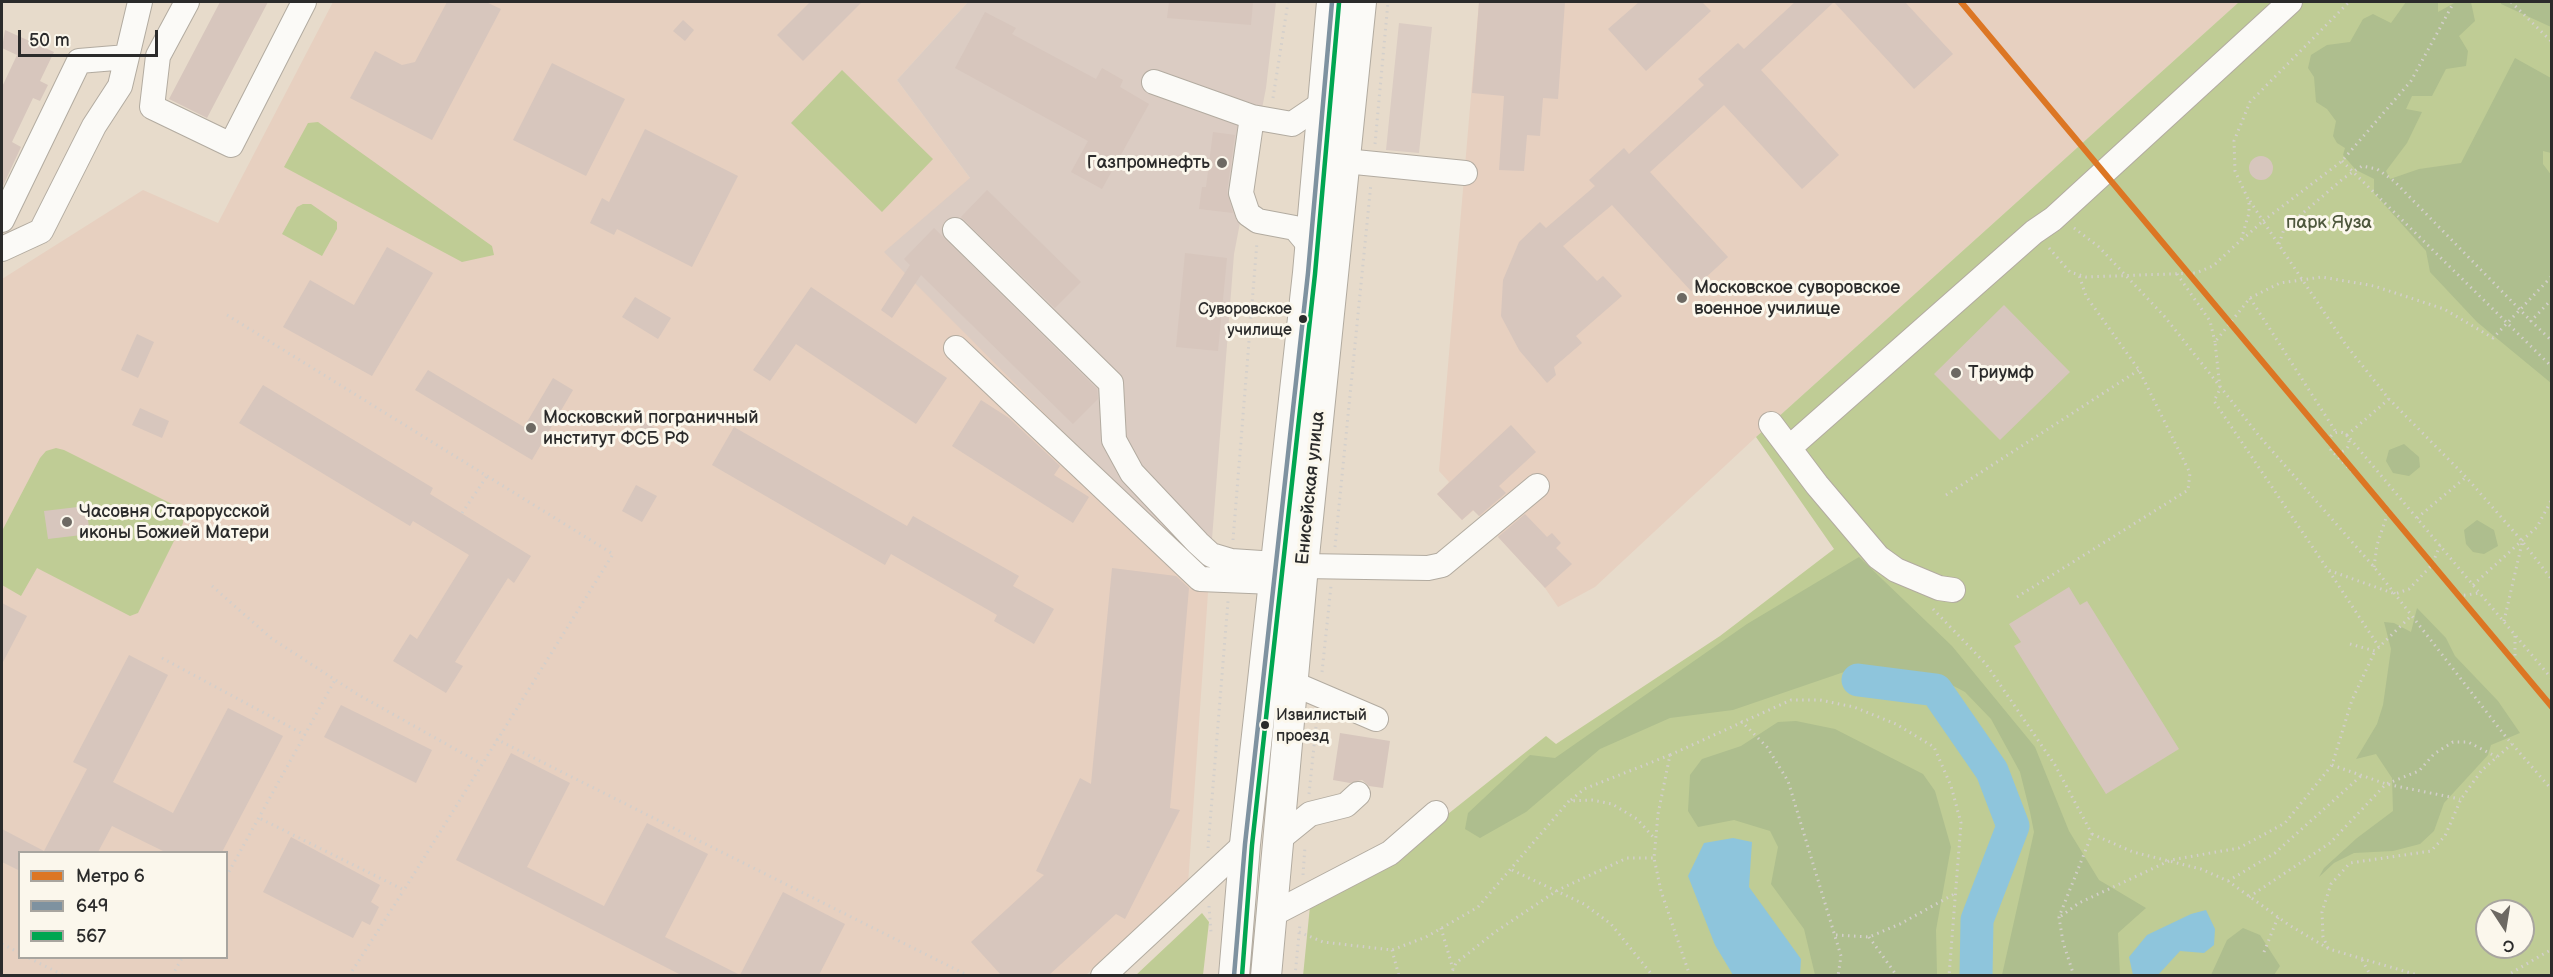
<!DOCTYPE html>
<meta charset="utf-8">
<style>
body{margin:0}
#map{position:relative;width:2553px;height:977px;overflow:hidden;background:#e7dbcb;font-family:"Balsamiq Sans",sans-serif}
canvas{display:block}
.frame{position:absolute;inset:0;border:3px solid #2b2b2b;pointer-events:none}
.legend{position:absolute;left:18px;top:851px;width:210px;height:108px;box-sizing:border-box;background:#fbf7ec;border:2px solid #a8a59f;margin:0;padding:8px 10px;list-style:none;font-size:18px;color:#2b2b2b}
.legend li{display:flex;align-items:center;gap:12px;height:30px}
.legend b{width:30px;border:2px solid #a8a59f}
.north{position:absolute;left:2475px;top:899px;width:60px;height:60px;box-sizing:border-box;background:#fbf7ec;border:2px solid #a8a59f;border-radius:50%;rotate:168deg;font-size:16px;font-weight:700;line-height:24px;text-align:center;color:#2b2b2b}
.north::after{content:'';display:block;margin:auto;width:21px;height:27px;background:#6d6963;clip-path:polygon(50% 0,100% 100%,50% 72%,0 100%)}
.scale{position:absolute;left:18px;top:30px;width:140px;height:27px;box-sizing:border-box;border:3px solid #2b2b2b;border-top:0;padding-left:8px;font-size:18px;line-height:21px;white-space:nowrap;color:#2b2b2b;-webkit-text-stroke:4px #fbf7ec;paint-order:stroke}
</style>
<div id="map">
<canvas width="2553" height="977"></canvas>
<div class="frame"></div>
<ul class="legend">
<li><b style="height:8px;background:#dc7624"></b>Метро 6</li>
<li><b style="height:8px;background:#7e92a0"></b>649</li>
<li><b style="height:8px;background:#00a651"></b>567</li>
</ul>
<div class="north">С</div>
<div class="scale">50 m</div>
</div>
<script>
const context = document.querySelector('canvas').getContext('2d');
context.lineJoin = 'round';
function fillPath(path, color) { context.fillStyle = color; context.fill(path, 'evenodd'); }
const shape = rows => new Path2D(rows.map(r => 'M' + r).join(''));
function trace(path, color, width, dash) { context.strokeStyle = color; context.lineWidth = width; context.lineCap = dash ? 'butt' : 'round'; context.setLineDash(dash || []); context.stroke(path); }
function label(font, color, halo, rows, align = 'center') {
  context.font = font + ' "Balsamiq Sans",sans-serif'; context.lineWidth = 6; context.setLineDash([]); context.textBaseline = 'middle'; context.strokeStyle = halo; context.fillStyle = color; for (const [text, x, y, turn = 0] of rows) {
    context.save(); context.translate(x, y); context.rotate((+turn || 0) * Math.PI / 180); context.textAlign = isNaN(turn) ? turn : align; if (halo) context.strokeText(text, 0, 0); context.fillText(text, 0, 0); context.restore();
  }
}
const built = shape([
 [333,2,968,2,897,80,970,178,1209,578,1188,884,1086,975,2,976,2,279,143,190,218,223],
 [20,852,226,852,226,958,20,958],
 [1479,2,2239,2,1756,437,1595,587,1558,607,1545,588,1474,510,1462,520,1437,494,1449,482,1439,471]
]);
const industrial = shape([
 [968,2,1276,2,1266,88,1234,254,1209,578,884,252,970,178,897,80],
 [1399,23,1432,27,1419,153,1386,150]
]);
const green = shape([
 [2239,2,2551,2,2551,975,1303,976,1310,906,1365,880,1546,736,1556,744,1720,636,1834,549,1756,437],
 [2487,911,2523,911,2523,947,2487,947],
 [842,70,933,159,882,212,791,123],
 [318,122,492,246,494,255,462,262,284,167,308,123],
 [303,204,311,204,337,222,337,229,322,256,282,234,297,207],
 [56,448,64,450,178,507,183,515,183,523,138,613,130,616,37,568,21,596,2,585,2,531,40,458,46,451],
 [1202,913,1209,922,1203,975,1136,975]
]);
const forest = shape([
 [2406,2,2438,2,2438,12,2456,2,2471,2,2475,21,2459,36,2468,51,2466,66,2446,69,2432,96,2412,96,2406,109,2422,112,2407,143,2386,171,2390,179,2419,169,2461,163,2515,58,2551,78,2551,153,2543,151,2543,164,2552,176,2551,383,2477,322,2430,272,2426,251,2374,193,2374,179,2356,170,2343,155,2345,148,2337,143,2333,136,2336,121,2327,109,2316,102,2314,77,2308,68,2311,55,2327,45,2350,42,2363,19,2373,14,2391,23],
 [2501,2,2551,2,2551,27,2501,4],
 [2404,444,2419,457,2420,467,2409,476,2393,473,2386,461,2389,450],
 [2477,520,2494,530,2498,546,2484,554,2473,552,2466,544,2464,530],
 [1859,557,1952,646,2035,747,2069,831,2099,880,2146,908,2118,933,2120,975,2002,975,2034,832,2030,812,2020,772,1991,719,1965,692,1929,673,1844,672,1733,710,1670,718,1600,749,1526,812,1480,838,1465,829,1468,813,1530,755,1555,758,1747,624],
 [2417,608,2446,638,2455,656,2498,701,2520,733,2491,745,2488,755,2444,803,2434,831,2420,844,2393,851,2354,853,2334,863,2319,877,2324,868,2357,838,2393,811,2392,778,2376,754,2356,759,2377,724,2383,705,2391,649,2384,622,2394,623,2411,632],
 [1796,721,1835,729,1923,774,1935,791,1951,847,1936,930,1937,975,1815,975,1804,929,1771,884,1778,847,1770,831,1734,820,1698,827,1688,811,1690,775,1702,759,1741,746,1778,722],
 [2243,928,2260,935,2280,966,2274,975,2211,975,2227,940]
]);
const water = shape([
 [1733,838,1752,842,1749,887,1801,959,1800,975,1733,975,1715,945,1688,876,1704,843],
 [2206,910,2215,929,2214,945,2204,953,2180,951,2158,975,2133,975,2129,957,2147,935,2191,914]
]);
const river = shape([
 [1858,680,1936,690,1992,771,2013,826,1977,920,1976,976]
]);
const building = shape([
 [220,2,268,2,207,118,169,99],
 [447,2,486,2,501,9,432,140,350,98,375,51,402,65,415,62],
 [810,2,862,2,803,61,777,35],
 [1169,2,1253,2,1251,25,1167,18],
 [1479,2,1565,2,1558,99,1543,98,1540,136,1527,135,1524,171,1499,170,1504,96,1472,93],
 [1639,2,1702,2,1711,11,1646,71,1608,29],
 [1795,2,1905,2,1953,54,1914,89,1834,2,1761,70,1839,155,1802,189,1724,105,1650,172,1728,257,1691,291,1612,205,1563,246,1597,281,1603,276,1622,296,1576,336,1582,343,1554,367,1556,375,1547,383,1519,350,1501,316,1503,280,1519,242,1540,222,1546,228,1595,186,1589,180,1624,148,1629,154,1704,85,1698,79,1738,43,1744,49],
 [985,12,1016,28,1012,34,1096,79,1102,68,1123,80,1120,87,1149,104,1102,189,1071,172,1088,141,955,68],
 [683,20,694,30,685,41,673,31],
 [5,30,54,52,40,81,48,85,40,101,33,98,12,142,21,147,2,188,2,87,17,55,2,48],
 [552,63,625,99,586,176,513,140],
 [645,129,738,176,692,267,617,229,614,235,590,223,602,198,609,202],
 [1213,132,1235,135,1227,191,1233,213,1199,209,1202,187,1206,187],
 '2249 168a12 12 0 1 1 24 0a12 12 0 1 1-24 0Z',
 [987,190,1081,282,1055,308,961,217],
 [934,228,1097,389,1098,399,1073,424,921,275,892,318,881,310,910,265,904,259],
 [387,247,433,273,372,376,283,327,310,280,354,305],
 [1185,253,1227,258,1218,351,1176,347],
 [811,287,947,378,916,424,796,344,770,381,753,370],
 [635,297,671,318,658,339,622,317],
 [2004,305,2070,372,2000,440,1934,374],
 [137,334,154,342,138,378,121,370],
 [428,370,524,427,553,378,573,390,532,460,415,390],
 [263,385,433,488,430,494,531,556,514,583,508,578,455,662,463,666,446,693,393,661,410,634,417,639,469,555,413,521,410,526,239,423],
 [981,400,1009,418,1060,466,1054,475,1089,497,1073,523,952,446],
 [140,408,169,421,162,438,132,425],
 [644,421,661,432,651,447,635,436],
 [1511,425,1536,452,1499,486,1506,493,1479,516,1473,510,1462,520,1437,494],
 [734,427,907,526,913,516,1019,576,1013,586,1054,609,1034,644,994,621,997,615,891,554,885,565,712,465],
 [636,485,657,496,642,522,622,511],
 [86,506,90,534,48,539,44,511],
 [1525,514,1547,537,1552,533,1561,543,1556,548,1572,564,1545,588,1498,537],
 [1112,568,1176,576,1189,588,1170,808,1180,810,1125,919,1116,914,1049,975,1001,975,971,942,1044,875,1036,871,1080,778,1091,784],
 [2069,587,2080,605,2087,601,2179,749,2106,794,2014,646,2021,642,2009,624],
 [2,603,27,616,2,664],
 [129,655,168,675,113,782,173,813,228,708,283,736,222,852,165,852,112,826,98,852,20,852,20,871,2,862,2,829,44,851,87,769,73,762],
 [341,705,432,750,416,783,324,737],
 [1340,733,1390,741,1383,788,1369,786,1362,780,1350,783,1333,780],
 [511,753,570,783,527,867,604,906,647,823,708,854,665,937,740,975,783,892,845,924,819,975,681,975,456,860],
 [291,837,380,885,371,902,379,907,370,925,362,921,353,938,263,892]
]);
const path = shape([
 [2511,2,2552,42],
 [1273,98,1288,2],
 [1375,144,1388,2],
 [2342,161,2552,367],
 [2250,201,2263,221,2342,161,2411,81,2454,2],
 [2074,228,2099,247,2165,317,2260,437,2374,567,2506,737,2552,790],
 [2242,240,2263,221,2346,345,2389,399,2466,477,2522,541,2552,580],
 [2279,244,2284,229,2344,178,2362,166,2377,169,2394,181,2531,321],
 [2049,248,2070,272,2086,277,2196,273,2213,266,2241,240,2249,213,2249,201,2235,171,2234,141,2250,102,2349,2],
 [2177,274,2210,321,2215,342],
 [2250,298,2336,432],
 [2552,299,2531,321,2552,341],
 [227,315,613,554,404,890,259,818],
 [2389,399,2347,435,2552,679],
 '2329 442a10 10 0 1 1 20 0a10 10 0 1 1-20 0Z',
 [2330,449,2383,503,2552,708],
 [1946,495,2139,370],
 [462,513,487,476],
 [2417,518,2466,477],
 [1233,540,1257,242],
 [2440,545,2432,565,2409,589,2395,594,2328,570,2214,401,2220,389,2215,342,2250,298,2280,283,2322,277,2374,286,2444,309,2493,338,2552,276],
 [1335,547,1371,183],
 [2374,567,2377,545,2388,512],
 [2329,571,2379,647],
 [2473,585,2537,527,2552,499],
 [212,586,271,638,357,694,480,763],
 [2458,596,2480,593],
 [2017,597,2188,490,2190,473,2139,370,2086,296,2079,275],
 [1933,609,1986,664,2055,765,2092,834,2059,917,2063,942,2074,976],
 [2504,621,2522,543],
 [2515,636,2515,663],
 [2350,644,2375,651,2412,615],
 [162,658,305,735],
 [1322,672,1331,586],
 [2547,703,2552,698],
 [1741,721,1767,747,1788,781,1841,956,1838,976],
 [496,739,969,976],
 [2332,765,2386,784,2460,799],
 [1309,794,1317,717],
 [1571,800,1584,789,1670,755],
 [2092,834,2133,852,2201,869,2228,881,2289,925,2329,949,2421,976],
 [1208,848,1228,601],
 [1512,870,1584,904,1611,924,1653,976],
 [1303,875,1305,846],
 [226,877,335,680],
 [2228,881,2275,853,2362,775],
 [2249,897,2330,843,2386,784,2419,771,2434,754,2453,742,2468,742,2497,757],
 [1209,906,1211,932],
 [2061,916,2079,903,2171,860,2239,848,2285,823,2332,765,2352,700,2375,651],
 [1441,928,1453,969],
 [1299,932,1323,942,1392,950,1426,937,1478,907,1569,801,1592,800,1612,804,1637,819,1655,839],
 [1836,935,1869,937,1900,924,1956,893],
 [1869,937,1897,976],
 [2,944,20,953],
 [2328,948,2323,937,2322,912,2331,884,2350,863,2431,851,2445,836,2461,799,2482,770,2512,744],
 [1392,950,1399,976],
 [2264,952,2278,917],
 [29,958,65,976],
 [2362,960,2371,976],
 [172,976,182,958],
 [349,976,404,890],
 [1295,976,1300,924],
 [1450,976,1456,963,1495,932,1558,890,1627,858,1654,858],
 [1690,976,1661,891,1654,858,1658,814,1670,755,1791,700,1820,700,1854,707,1896,724,1934,747,1951,786,1961,823,1949,976],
 [2506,976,2552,949]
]);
const minor = shape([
 [187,2,158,56,152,107,231,145,304,2],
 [1154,82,1252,117],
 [1345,161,1465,173],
 [2,220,79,61,127,57],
 [955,230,1111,383,1114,440,1132,473,1198,543,1211,555,1231,561,1276,564],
 [1310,246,1295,228,1258,221,1248,214,1241,193,1252,117,1292,124,1323,103],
 [2,249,41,231,94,126,120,86,140,2],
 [956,348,1200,579,1274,582],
 [1771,424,1817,485,1878,557,1896,570,1939,588,1953,590],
 [1789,448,2034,232,2053,219,2290,2],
 [1303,566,1428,568,1442,565,1537,486],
 [1292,683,1376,719],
 [1278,840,1310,814,1346,805,1358,794],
 [1271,915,1390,853,1436,813],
 [1103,976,1245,844]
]);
const major = shape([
 [1234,976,1245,844,1308,273,1332,2],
 [1266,976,1303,566,1361,2]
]);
const bus1 = shape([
 [1234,976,1245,844,1308,273,1332,2]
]);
const bus2 = shape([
 [1242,976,1252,845,1315,274,1339,3]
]);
const metro1 = shape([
 [1961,2,2552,707]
]);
const markers = [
 [1222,163,6,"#6d6963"],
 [1682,298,6,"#6d6963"],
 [1303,319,5,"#2b2b2b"],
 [1956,373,6,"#6d6963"],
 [531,428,6,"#6d6963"],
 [67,522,6,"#6d6963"],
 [1265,725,5,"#2b2b2b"]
];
const busNames = [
 ["Суворовское",1292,310],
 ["училище",1292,331],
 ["Извилистый",1276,716,"left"],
 ["проезд",1276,737,"left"]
];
const poiNames = [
 ["Газпромнефть",1210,163,"right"],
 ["Московское суворовское",1694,288],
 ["военное училище",1694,309],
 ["Триумф",1968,373],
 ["Московский пограничный",543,418],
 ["институт ФСБ РФ",543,439],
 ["Часовня Старорусской",79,512],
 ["иконы Божией Матери",79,533]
];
const parkNames = [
 ["парк Яуза",2329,223]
];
const streetNames = [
 ["Енисейская улица",1311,488,-84]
];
fillPath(built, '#e7d0c0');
fillPath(industrial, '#dbccc3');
fillPath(green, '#bfcc95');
fillPath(forest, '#aebe8e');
fillPath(water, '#8ec5dc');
trace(river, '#8ec5dc', 33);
fillPath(building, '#d7c6bd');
trace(minor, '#b2aba0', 26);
trace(major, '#b2aba0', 32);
trace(path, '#d3cfcb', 3, [1.5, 4.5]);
trace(minor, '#fbfaf7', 24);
trace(major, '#fbfaf7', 30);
trace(bus1, '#7e92a0', 4.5);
trace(bus2, '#00a651', 4.5);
trace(metro1, '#dc7624', 6);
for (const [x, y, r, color] of markers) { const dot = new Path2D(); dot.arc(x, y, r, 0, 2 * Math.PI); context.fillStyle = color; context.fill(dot); trace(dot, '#fbf7ec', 2); }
label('16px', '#2b2b2b', '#fbf7ec', busNames, 'right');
label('18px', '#2b2b2b', '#fbf7ec', poiNames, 'left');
label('18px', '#4e573d', '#fbf7ec', parkNames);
label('18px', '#2b2b2b', '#fbf7ec', streetNames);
</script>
